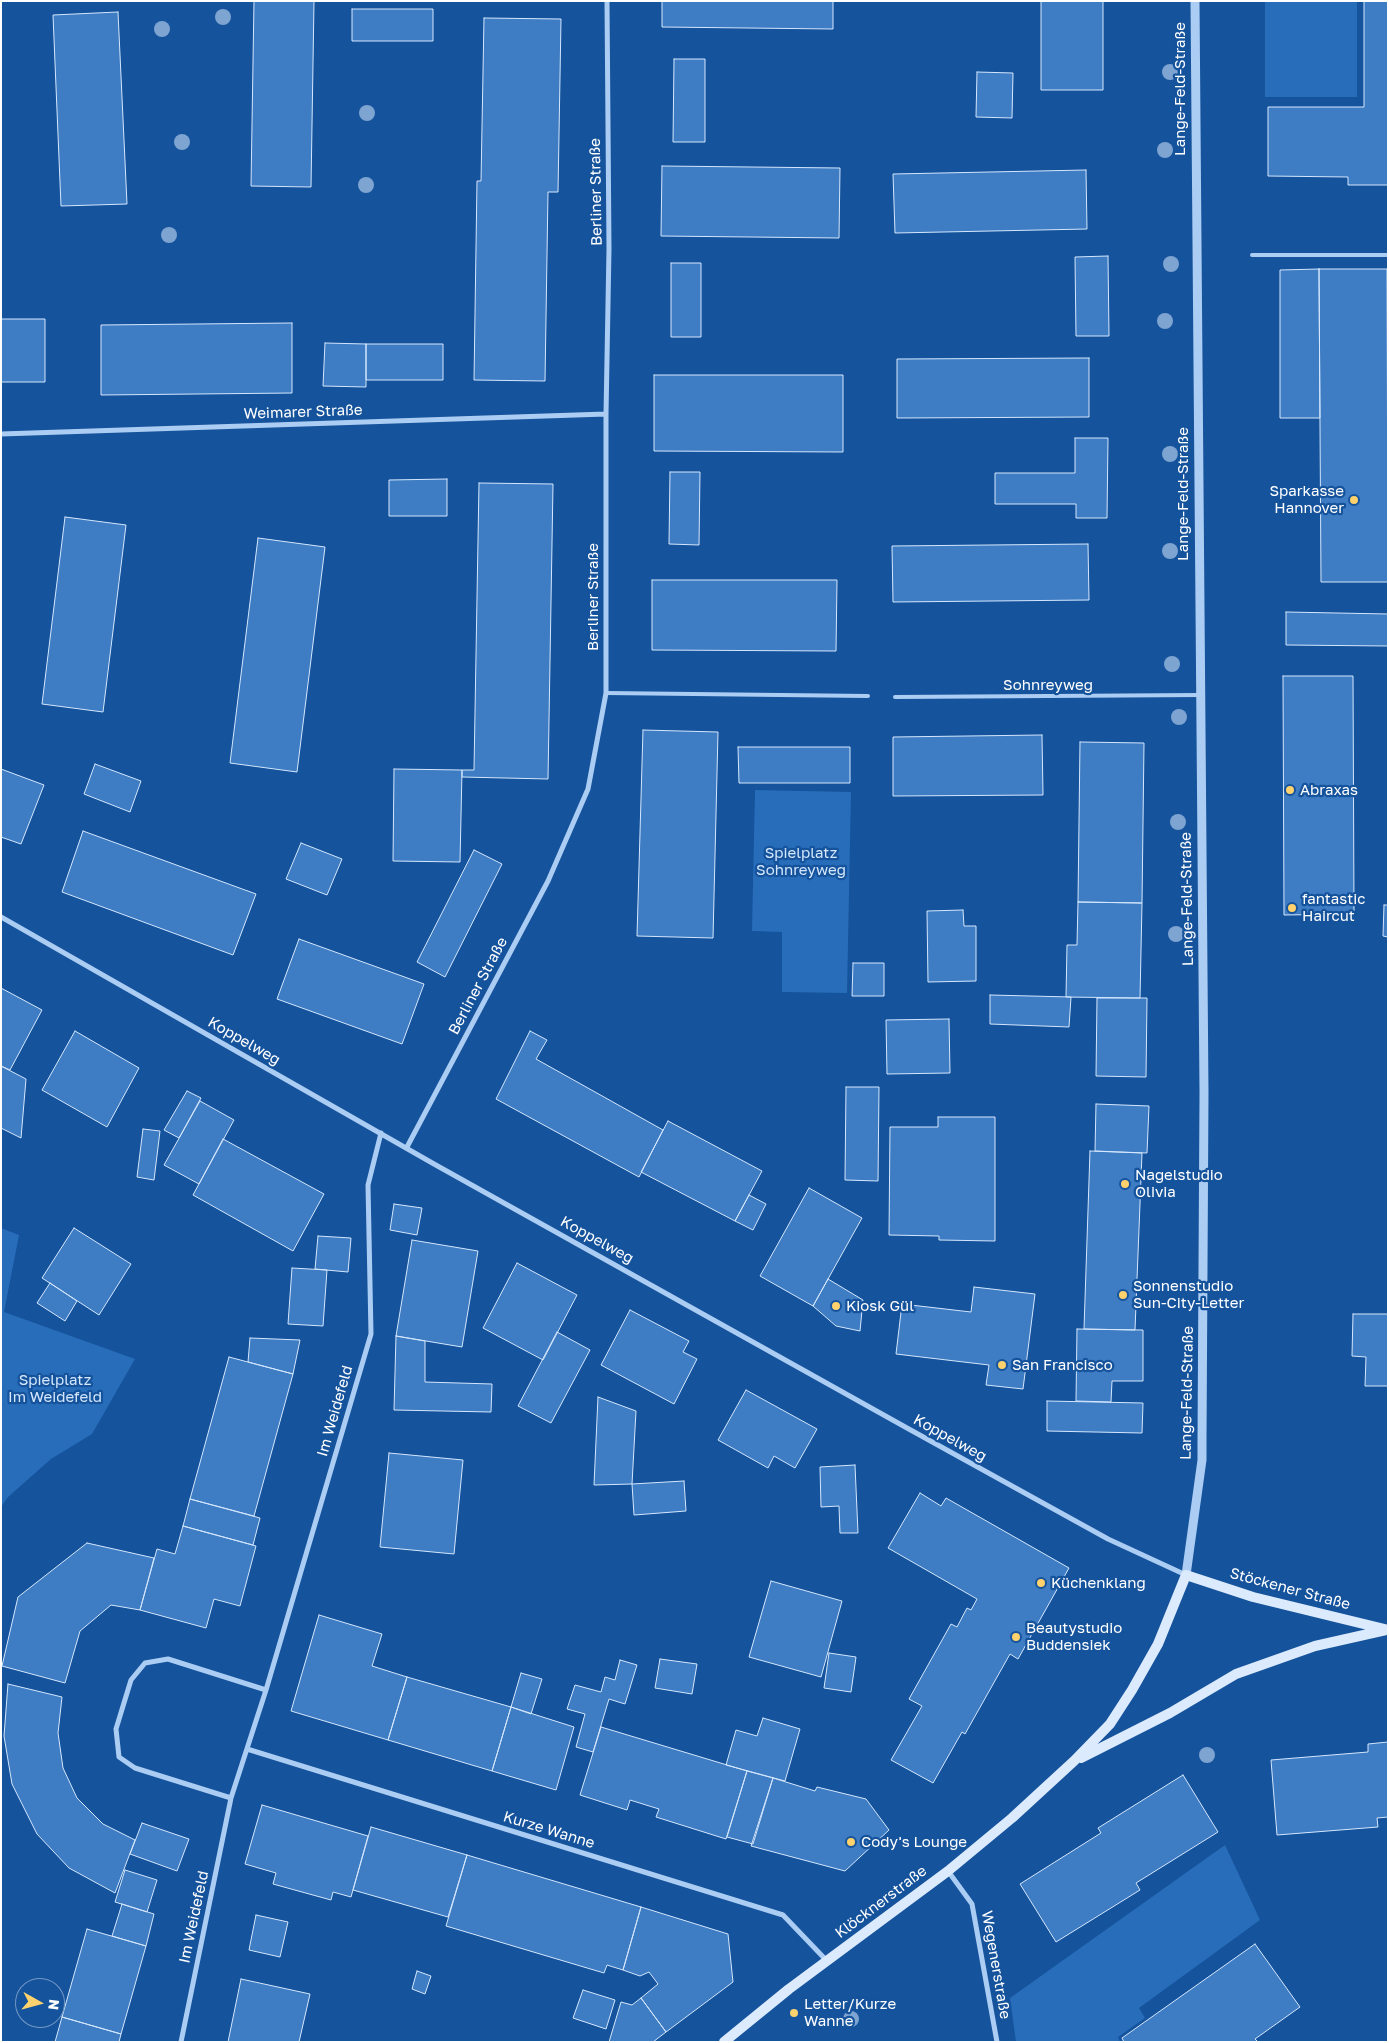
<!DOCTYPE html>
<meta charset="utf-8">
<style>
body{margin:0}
#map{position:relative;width:1389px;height:2043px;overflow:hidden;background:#15539c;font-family:"Golos Text",sans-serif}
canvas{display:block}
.frame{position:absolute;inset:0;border:2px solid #fff;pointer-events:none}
.north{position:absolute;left:15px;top:1978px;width:50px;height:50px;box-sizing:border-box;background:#15539c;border:1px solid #7398c4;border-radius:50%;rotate:97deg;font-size:14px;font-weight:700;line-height:20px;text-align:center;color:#fff}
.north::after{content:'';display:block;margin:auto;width:18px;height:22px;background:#ffd26e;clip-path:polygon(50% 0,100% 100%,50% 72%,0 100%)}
</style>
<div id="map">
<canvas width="1389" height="2043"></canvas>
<div class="frame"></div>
<div class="north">N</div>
</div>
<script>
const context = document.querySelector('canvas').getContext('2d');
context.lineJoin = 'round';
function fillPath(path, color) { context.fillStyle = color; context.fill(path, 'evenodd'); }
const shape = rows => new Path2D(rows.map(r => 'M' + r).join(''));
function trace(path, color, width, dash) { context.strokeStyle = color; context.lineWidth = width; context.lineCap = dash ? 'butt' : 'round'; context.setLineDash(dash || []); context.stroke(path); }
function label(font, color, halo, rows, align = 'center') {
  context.font = font + ' "Golos Text",sans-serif'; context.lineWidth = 4.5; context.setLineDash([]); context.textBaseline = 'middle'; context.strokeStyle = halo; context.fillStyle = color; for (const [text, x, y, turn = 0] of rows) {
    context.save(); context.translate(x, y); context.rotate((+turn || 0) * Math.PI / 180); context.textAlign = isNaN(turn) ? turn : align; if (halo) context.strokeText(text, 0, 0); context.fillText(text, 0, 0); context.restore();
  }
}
const green = shape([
 [1265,1,1357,1,1357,97,1265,97],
 [755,790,851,792,847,993,782,992,782,932,752,931],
 [1,1228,19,1235,4,1312,135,1359,92,1434,51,1459,8,1497,1,1507],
 [1225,1845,1260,1920,1139,2008,1145,2018,1118,2037,1120,2042,1016,2042,1010,1998]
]);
const building = shape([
 [254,1,314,1,311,187,251,186,254,1],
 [662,1,833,1,833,29,662,27,662,1],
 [1041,1,1103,1,1103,90,1041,90,1041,1],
 [1364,1,1388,1,1388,185,1348,185,1348,177,1268,176,1268,107,1364,107,1364,1],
 [352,9,433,9,433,41,352,41,352,9],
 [118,12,127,204,61,206,53,15,118,12],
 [484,18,561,19,558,192,548,192,545,381,474,380,477,181,481,181,484,18],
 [674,59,705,59,705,142,673,142,674,59],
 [977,72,1013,73,1012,118,976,117,977,72],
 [662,166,840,168,839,238,661,236,662,166],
 [1086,170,1087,229,895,233,893,174,1086,170],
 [1108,256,1109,336,1076,336,1075,257,1108,256],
 [671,263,701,263,701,337,671,337,671,263],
 [1319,269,1387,269,1388,582,1321,582,1319,269],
 [1319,269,1320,418,1280,418,1280,270,1319,269],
 [1,319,45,319,45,382,1,382,1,319],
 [292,323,292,393,101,395,101,325,292,323],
 [325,343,366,344,366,387,323,386,325,343],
 [366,344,443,344,443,380,366,380,366,344],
 [1089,358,1089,417,897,418,897,359,1089,358],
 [654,375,843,375,843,452,654,451,654,375],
 [1075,438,1108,438,1107,518,1076,518,1076,504,995,504,995,473,1075,473,1075,438],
 [670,472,700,472,699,545,669,544,670,472],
 [447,479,447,516,389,516,389,480,447,479],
 [479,483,553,484,548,779,462,777,462,770,474,770,479,483],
 [65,517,126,525,103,712,42,704,65,517],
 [258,538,325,547,297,772,230,763,258,538],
 [1088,544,1089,600,893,602,892,546,1088,544],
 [652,580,837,580,836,651,652,650,652,580],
 [1286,612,1388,614,1388,646,1286,645,1286,612],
 [1283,676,1353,676,1354,914,1284,915,1283,676],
 [643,730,718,732,713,938,637,936,643,730],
 [1042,735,1043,795,893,796,893,737,1042,735],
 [1080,742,1144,743,1142,903,1078,902,1080,742],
 [738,747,850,747,850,783,739,783,738,747],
 [95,764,141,781,130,812,84,794,95,764],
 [1,769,44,785,21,844,1,837,1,769],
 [394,769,462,770,460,862,393,861,394,769],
 [83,831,256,894,233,955,62,892,83,831],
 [301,843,342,859,327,895,286,879,301,843],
 [474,850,502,864,445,977,417,962,474,850],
 [1078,902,1142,903,1140,998,1066,997,1067,945,1077,945,1078,902],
 [1384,905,1388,905,1388,937,1383,936,1384,905],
 [963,910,964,926,976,926,976,981,928,982,927,911,963,910],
 [299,939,424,984,402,1044,277,999,299,939],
 [853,963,884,963,884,996,852,996,853,963],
 [1,988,42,1010,10,1070,1,1066,1,988],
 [990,995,1071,997,1069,1027,990,1024,990,995],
 [1097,998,1147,998,1146,1077,1096,1076,1097,998],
 [949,1019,950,1073,887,1074,886,1020,949,1019],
 [75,1031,139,1068,107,1127,42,1090,75,1031],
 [530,1031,547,1040,536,1059,663,1130,639,1177,496,1099,530,1031],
 [1,1066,26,1079,21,1138,1,1128,1,1066],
 [846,1087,879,1087,878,1181,845,1180,846,1087],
 [187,1091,201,1098,179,1138,164,1130,187,1091],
 [200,1101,234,1120,199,1184,164,1165,200,1101],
 [1096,1104,1149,1106,1147,1153,1095,1151,1096,1104],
 [938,1117,995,1117,995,1241,939,1240,939,1236,889,1235,890,1127,938,1127,938,1117],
 [668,1121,762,1171,735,1221,641,1172,668,1121],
 [143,1129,160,1131,154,1180,137,1177,143,1129],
 [223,1139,324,1194,293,1251,193,1195,223,1139],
 [1090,1151,1142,1153,1135,1330,1084,1329,1090,1151],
 [809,1188,862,1218,813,1306,760,1276,809,1188],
 [749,1195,766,1204,753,1230,735,1221,749,1195],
 [394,1204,422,1208,417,1235,390,1230,394,1204],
 [74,1228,131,1264,99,1315,42,1278,74,1228],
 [318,1236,351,1238,348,1272,315,1269,318,1236],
 [412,1240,478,1251,462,1347,396,1336,412,1240],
 [517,1263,577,1295,543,1360,483,1328,517,1263],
 [292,1268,327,1270,323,1326,288,1324,292,1268],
 [828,1279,863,1300,860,1331,836,1326,813,1306,828,1279],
 [50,1283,77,1301,65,1321,37,1303,50,1283],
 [974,1287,1035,1294,1023,1389,986,1385,989,1365,896,1354,902,1304,971,1312,974,1287],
 [630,1310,689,1341,683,1352,697,1359,674,1404,601,1365,630,1310],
 [1353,1314,1388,1314,1388,1386,1365,1386,1366,1357,1352,1356,1353,1314],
 [1077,1329,1143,1330,1143,1381,1112,1381,1111,1402,1076,1401,1077,1329],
 [557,1332,590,1350,551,1423,518,1406,557,1332],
 [396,1336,425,1341,425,1382,492,1384,491,1412,394,1410,396,1336],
 [250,1338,300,1340,293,1374,248,1362,250,1338],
 [229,1357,293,1374,254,1516,190,1499,229,1357],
 [746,1390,817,1429,795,1468,774,1456,768,1468,718,1440,746,1390],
 [598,1397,636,1411,632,1484,594,1485,598,1397],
 [1047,1401,1143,1403,1142,1433,1047,1431,1047,1401],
 [389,1453,463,1460,454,1554,380,1547,389,1453],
 [855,1465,858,1533,840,1533,839,1506,821,1507,820,1467,855,1465],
 [684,1481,686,1511,634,1515,632,1484,684,1481],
 [920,1493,941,1506,946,1498,1069,1568,1018,1659,1010,1654,965,1734,962,1732,933,1783,891,1760,922,1706,909,1699,951,1624,957,1627,967,1608,971,1610,977,1599,888,1548,920,1493],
 [190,1499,260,1518,253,1545,183,1526,190,1499],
 [183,1526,256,1546,240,1606,214,1599,206,1628,140,1610,157,1549,175,1554,183,1526],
 [87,1543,154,1558,140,1610,111,1605,80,1631,65,1683,2,1666,18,1597,87,1543],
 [771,1581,842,1601,821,1677,749,1657,771,1581],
 [319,1615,382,1634,372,1666,407,1677,388,1740,291,1711,319,1615],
 [829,1653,856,1657,851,1692,824,1688,829,1653],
 [660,1659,697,1664,692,1694,655,1688,660,1659],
 [620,1660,637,1665,625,1704,609,1699,593,1752,576,1747,585,1714,567,1709,575,1685,601,1692,605,1677,615,1680,620,1660],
 [521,1673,542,1679,531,1714,511,1707,521,1673],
 [407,1677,511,1707,492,1771,388,1740,407,1677],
 [8,1684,62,1697,58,1733,63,1768,77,1798,103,1824,135,1840,115,1893,69,1868,37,1834,12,1784,4,1736,8,1684],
 [511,1707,574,1727,556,1790,492,1771,511,1707],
 [763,1718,800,1729,785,1781,726,1765,736,1730,757,1736,763,1718],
 [601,1727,747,1771,726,1839,656,1817,659,1809,630,1800,627,1810,580,1795,601,1727],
 [1388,1742,1388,1817,1377,1818,1378,1827,1277,1835,1271,1760,1368,1752,1368,1744,1388,1742],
 [747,1771,773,1778,753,1844,727,1837,747,1771],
 [1183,1775,1218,1832,1136,1883,1140,1890,1056,1942,1020,1884,1101,1833,1098,1828,1183,1775],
 [773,1778,815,1791,817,1787,866,1799,889,1830,845,1871,751,1846,773,1778],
 [262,1805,368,1836,351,1897,333,1892,331,1900,273,1884,276,1873,245,1864,262,1805],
 [142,1823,189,1839,177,1871,130,1854,142,1823],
 [371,1827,467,1855,448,1917,353,1890,371,1827],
 [467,1855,641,1907,623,1970,607,1965,604,1973,446,1926,467,1855],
 [125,1870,157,1880,147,1912,115,1902,125,1870],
 [122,1904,154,1914,146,1946,112,1936,122,1904],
 [641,1907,728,1934,733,1982,666,2032,641,1998,658,1984,649,1972,640,1976,623,1970,641,1907],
 [256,1915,288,1922,280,1957,249,1950,256,1915],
 [87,1929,146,1946,121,2034,62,2017,87,1929],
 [1255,1944,1300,2007,1255,2039,1258,2042,1124,2042,1122,2038,1255,1944],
 [417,1971,431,1976,425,1994,412,1989,417,1971],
 [241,1979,310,1994,299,2042,228,2042,241,1979],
 [583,1990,615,2000,606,2029,573,2018,583,1990],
 [641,1998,666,2032,653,2042,609,2042,621,2002,632,2005,641,1998],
 [62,2017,121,2034,119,2042,55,2042,62,2017]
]);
const service = shape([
 [1252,255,1388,255],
 [606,693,868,696],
 [895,697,1200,695]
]);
const minor = shape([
 [1,434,606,414],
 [1,917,434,1164,907,1428,1108,1539,1186,1575],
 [407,1147,548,881,588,789,606,693,606,414,609,249,607,1],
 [247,1749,783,1915,827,1961],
 [231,1798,135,1768,119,1757,116,1729,131,1680,145,1663,168,1659,266,1690],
 [948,1871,972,1904,997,2042],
 [181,2042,231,1798,266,1690,371,1334,368,1185,381,1133]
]);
const tertiary = shape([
 [1186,1575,1202,1460,1202,1441,1204,1093,1195,1]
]);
const secondary = shape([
 [1081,1758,1170,1713,1236,1674,1315,1646,1386,1630],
 [724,2042,789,1989,948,1871,1012,1818,1074,1761,1110,1724,1132,1690,1158,1644,1186,1575,1253,1597,1388,1630]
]);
const trees = [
 [223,17],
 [162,29],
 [1170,72],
 [367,113],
 [182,142],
 [1165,150],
 [366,185],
 [169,235],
 [1171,264],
 [1165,321],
 [1170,454],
 [1170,551],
 [1172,664],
 [1179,717],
 [1178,822],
 [1176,934],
 [1207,1755],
 [851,2019]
];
const markers = [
 [1354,500,5,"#ffd26e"],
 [1290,790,5,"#ffd26e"],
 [1292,908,5,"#ffd26e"],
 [1125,1184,5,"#ffd26e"],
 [1123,1295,5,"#ffd26e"],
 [836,1306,5,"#ffd26e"],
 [1002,1365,5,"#ffd26e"],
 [1041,1583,5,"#ffd26e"],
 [1016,1637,5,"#ffd26e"],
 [851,1842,5,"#ffd26e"],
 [794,2013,5,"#ffd26e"]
];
const streetNames = [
 ["Lange-Feld-Straße",1180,89,-90],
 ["Berliner Straße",596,192,-91],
 ["Weimarer Straße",303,412,-2],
 ["Lange-Feld-Straße",1183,494,-90],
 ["Berliner Straße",593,597,-90],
 ["Sohnreyweg",1048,685],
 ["Lange-Feld-Straße",1187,899,-91],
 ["Berliner Straße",478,986,-62],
 ["Koppelweg",244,1041,30],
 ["Koppelweg",597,1240,29],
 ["Lange-Feld-Straße",1187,1393,-89],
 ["Im Weidefeld",335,1411,-74],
 ["Koppelweg",950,1438,29],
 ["Stöckener Straße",1290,1589,15],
 ["Kurze Wanne",549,1830,17],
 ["Klöcknerstraße",881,1902,-37],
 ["Im Weidefeld",194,1917,-78],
 ["Wegenerstraße",996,1965,80]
];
const poiNames = [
 ["Sparkasse",1344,491,"right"],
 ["Hannover",1344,508,"right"],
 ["Abraxas",1300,790],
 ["fantastic",1302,899],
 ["Haircut",1302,916],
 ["Nagelstudio",1135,1175],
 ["Olivia",1135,1192],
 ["Sonnenstudio",1133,1286],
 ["Sun-City-Letter",1133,1303],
 ["Kiosk Gül",846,1306],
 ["San Francisco",1012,1365],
 ["Küchenklang",1051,1583],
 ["Beautystudio",1026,1628],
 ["Buddensiek",1026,1645],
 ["Cody's Lounge",861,1842],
 ["Letter/Kurze",804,2004],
 ["Wanne",804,2021]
];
const parkNames = [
 ["Spielplatz",801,853],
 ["Sohnreyweg",801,870],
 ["Spielplatz",55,1380],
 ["Im Weidefeld",55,1397]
];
fillPath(green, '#286dba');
fillPath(building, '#3e7cc3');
trace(building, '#d4e7fd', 1);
trace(service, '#accdf3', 4);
trace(minor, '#accdf3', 5);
trace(tertiary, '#accdf3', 9);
trace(secondary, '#dbeafd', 10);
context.fillStyle = '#7ea4d1';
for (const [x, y] of trees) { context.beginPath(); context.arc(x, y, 8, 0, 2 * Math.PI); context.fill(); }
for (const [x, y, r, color] of markers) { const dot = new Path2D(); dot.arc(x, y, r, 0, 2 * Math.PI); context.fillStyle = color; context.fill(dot); trace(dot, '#15539c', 2); }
label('15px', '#fff', '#15539c', streetNames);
label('15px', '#fff', '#15539c', poiNames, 'left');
label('15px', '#d4e7fd', '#15539c', parkNames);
</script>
